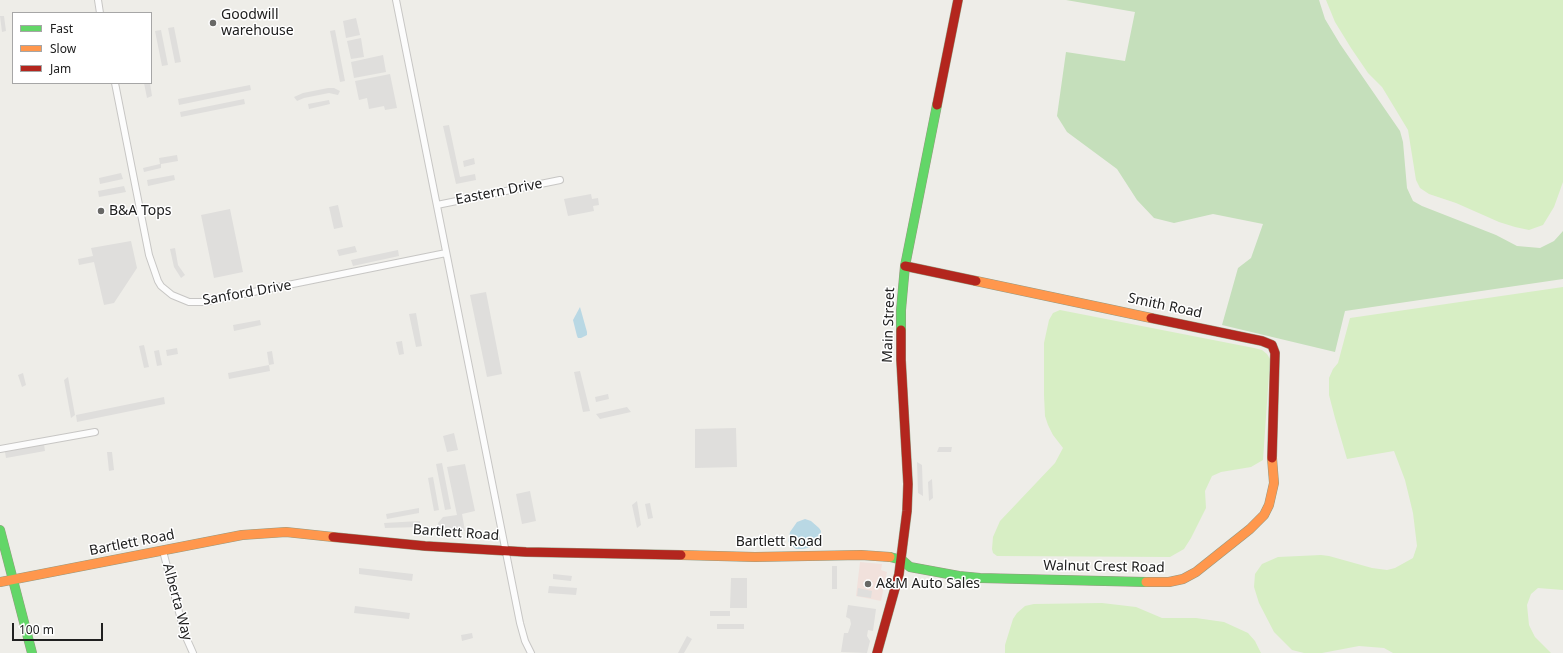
<!DOCTYPE html>
<style>
body{margin:0}
#map{position:relative;width:1563px;height:653px;overflow:hidden;background:#eeede8;font-family:"Noto Sans",sans-serif}
canvas{display:block}
.legend{position:absolute;left:12px;top:12px;width:140px;height:72px;box-sizing:border-box;background:#fff;border:1px solid #a6a6a6;margin:0;padding:5px 7px;list-style:none;font-size:12px;color:#202020}
.legend li{display:flex;align-items:center;gap:8px;height:20px}
.legend b{width:20px;border:1px solid #a6a6a6}
.scale{position:absolute;left:12px;top:623px;width:91px;height:18px;box-sizing:border-box;border:2px solid #202020;border-top:0;padding-left:5px;font-size:12px;line-height:14px;white-space:nowrap;color:#202020;-webkit-text-stroke:3px #fff;paint-order:stroke}
</style>
<div id="map">
<canvas width="1563" height="653"></canvas>
<ul class="legend">
<li><b style="height:5px;background:#63d668"></b>Fast</li>
<li><b style="height:5px;background:#ff974d"></b>Slow</li>
<li><b style="height:5px;background:#b3261e"></b>Jam</li>
</ul>
<div class="scale">100 m</div>
</div>
<script>
const context = document.querySelector('canvas').getContext('2d');
context.lineJoin = 'round';
function fillPath(path, color) { context.fillStyle = color; context.fill(path, 'evenodd'); }
const shape = rows => new Path2D(rows.map(r => 'M' + r).join(''));
function trace(path, color, width, dash) { context.strokeStyle = color; context.lineWidth = width; context.lineCap = dash ? 'butt' : 'round'; context.setLineDash(dash || []); context.stroke(path); }
function label(font, color, halo, rows, align = 'center') {
  context.font = font + ' "Noto Sans",sans-serif'; context.lineWidth = 3; context.setLineDash([]); context.textBaseline = 'middle'; context.strokeStyle = halo; context.fillStyle = color; for (const [text, x, y, turn = 0] of rows) {
    context.save(); context.translate(x, y); context.rotate((+turn || 0) * Math.PI / 180); context.textAlign = isNaN(turn) ? turn : align; if (halo) context.strokeText(text, 0, 0); context.fillText(text, 0, 0); context.restore();
  }
}
const commercial = shape([
 [860,562,882,564,881,570,887,572,881,601,856,596]
]);
const grass = shape([
 [1326,0,1563,0,1563,182,1554,207,1543,225,1529,230,1515,227,1499,222,1456,203,1429,194,1420,188,1416,180,1408,130,1382,87,1368,73,1351,48,1335,22],
 [1563,287,1563,590,1538,588,1531,594,1527,605,1529,625,1535,637,1551,653,1393,653,1384,648,1359,646,1322,653,1304,653,1292,650,1274,632,1259,603,1254,587,1255,574,1262,564,1278,557,1321,555,1329,556,1372,568,1387,570,1395,568,1413,558,1417,546,1413,513,1405,480,1394,451,1347,459,1335,418,1329,395,1329,378,1333,369,1338,363,1350,318],
 [1060,310,1254,348,1262,350,1267,354,1270,359,1263,460,1251,467,1221,472,1212,476,1205,491,1206,508,1191,538,1184,549,1170,557,997,556,993,553,992,549,993,537,1000,521,1055,463,1063,448,1053,435,1048,425,1045,416,1044,395,1044,343,1049,320,1053,313],
 [1102,603,1136,607,1162,618,1196,618,1224,622,1248,633,1255,641,1261,653,1005,653,1005,645,1013,619,1017,613,1025,606,1034,604]
]);
const forest = shape([
 [1066,0,1319,0,1325,19,1340,44,1400,131,1403,142,1407,188,1413,201,1422,206,1496,235,1517,246,1540,248,1554,241,1563,231,1563,279,1345,311,1335,352,1222,325,1238,268,1251,258,1263,224,1213,214,1174,223,1154,218,1137,200,1117,169,1067,132,1057,116,1066,52,1125,61,1135,12]
]);
const parking = shape([
 [0,16,4,16,6,31,2,32],
 [356,18,360,35,346,38,343,21],
 [174,27,181,62,175,63,168,28],
 [161,30,168,65,162,66,155,31],
 [335,30,345,81,340,82,330,31],
 [361,38,364,57,351,59,347,41],
 [383,55,386,72,354,78,351,62],
 [390,74,397,108,385,110,384,106,369,109,367,98,359,100,355,81],
 [144,83,150,83,152,96,147,98],
 [250,85,251,90,179,105,178,99],
 [328,88,334,88,340,91,338,95,329,93,304,98,297,101,294,97,303,93],
 [244,99,245,104,181,117,180,112],
 [329,100,330,104,309,109,308,104],
 [449,125,460,177,475,174,476,180,456,184,443,126],
 [177,155,178,161,161,164,161,168,144,172,143,168,160,164,159,158],
 [474,158,475,164,464,167,463,161],
 [121,173,123,179,100,184,99,178],
 [174,175,175,180,148,186,147,180],
 [124,186,126,192,99,197,98,191],
 [591,194,592,199,598,198,599,205,593,206,594,211,568,216,564,199],
 [338,205,343,227,334,229,329,207],
 [230,209,243,272,214,278,201,215],
 [131,241,137,268,114,303,104,305,94,262,79,265,78,259,93,256,91,248],
 [355,246,357,252,339,256,337,250],
 [175,248,178,265,185,275,181,278,174,267,170,249],
 [398,250,399,256,353,266,351,260],
 [486,292,502,374,487,377,470,295],
 [416,313,422,346,416,347,409,314],
 [260,320,261,325,234,331,233,325],
 [402,341,404,354,399,355,396,342],
 [144,345,149,367,144,368,139,346],
 [177,348,178,354,167,356,166,350],
 [159,350,162,365,157,366,154,351],
 [272,351,274,364,269,365,270,371,229,379,228,373,269,365,267,352],
 [580,371,590,411,583,412,574,372],
 [23,373,26,385,22,387,18,375],
 [68,377,75,415,71,418,64,380],
 [608,394,609,399,596,402,595,397],
 [164,397,165,404,77,422,76,415],
 [627,407,631,412,600,419,596,414],
 [736,428,737,467,695,468,695,429],
 [454,433,458,450,447,452,443,436],
 [44,444,45,451,6,458,5,452],
 [939,447,952,447,951,452,937,452],
 [107,452,112,452,114,470,109,471],
 [917,462,922,465,923,496,918,493],
 [442,463,451,509,445,510,436,464],
 [465,464,475,511,462,514,465,531,441,535,438,523,443,517,457,515,447,467],
 [433,477,439,510,434,511,428,478],
 [932,479,933,498,929,501,928,482],
 [530,491,536,521,522,524,516,494],
 [637,501,641,525,637,528,632,505],
 [650,503,653,518,648,519,645,504],
 [419,508,419,513,387,519,386,514],
 [420,521,420,527,385,528,384,523],
 [832,566,837,566,837,589,832,589],
 [359,568,413,574,412,581,359,574],
 [553,574,572,576,571,581,553,579],
 [731,578,747,578,747,608,730,608],
 [549,586,577,588,576,595,548,593],
 [858,588,872,591,871,598,857,596],
 [848,605,876,609,873,631,868,630,867,636,870,641,867,653,841,652,844,633,848,633,851,624,850,619,846,617],
 [355,606,410,613,409,619,354,613],
 [710,611,730,611,730,616,710,616],
 [717,624,744,624,744,629,717,629],
 [472,633,473,638,462,641,461,635],
 [687,636,692,639,684,653,678,653]
]);
const water = shape([
 [580,307,587,332,587,335,581,338,578,338,577,336,573,320],
 [805,519,811,521,819,528,821,531,820,540,812,547,803,549,796,549,790,544,788,541,790,532,797,522]
]);
const street = shape([
 [98,0,100,13],
 [396,0,520,623,525,641,531,653],
 [115,83,149,255,158,281,161,286,172,295,189,302,204,302,446,253],
 [437,205,560,180],
 [0,449,95,432],
 [163,551,185,635,193,653]
]);
const fast = shape([
 [901,330,901,310,905,266,937,105],
 [0,530,32,653],
 [890,557,902,560,910,567,959,576,980,578,1146,582]
]);
const slow = shape([
 [976,281,1151,318],
 [681,555,755,557,861,555,890,557],
 [0,582,242,535,286,532,333,537],
 [1146,582,1169,582,1183,579,1196,572,1250,529,1264,515,1269,505,1274,483,1272,458]
]);
const jam = shape([
 [937,105,958,0],
 [905,266,976,281],
 [1151,318,1262,341,1272,345,1275,353,1272,458],
 [333,537,425,546,526,552,681,555],
 [877,653,899,574,907,511,908,484,901,360,901,330]
]);
const markers = [
 [213,23,4,"#686866"],
 [101,211,4,"#686866"],
 [868,584,4,"#686866"]
];
const poiNames = [
 ["Goodwill",221,15],
 ["warehouse",221,31],
 ["B&A Tops",109,211],
 ["A&M Auto Sales",876,584]
];
const streetNames = [
 ["Eastern Drive",499,192,-11],
 ["Sanford Drive",247,293,-10],
 ["Smith Road",1165,306,12],
 ["Main Street",889,325,-88],
 ["Bartlett Road",456,533,4],
 ["Bartlett Road",779,542],
 ["Bartlett Road",132,543,-11],
 ["Walnut Crest Road",1104,567,1],
 ["Alberta Way",177,602,75]
];
fillPath(commercial, '#f1e1dc');
fillPath(grass, '#d7eec4');
fillPath(forest, '#c5dfbb');
fillPath(parking, '#dfdedc');
fillPath(water, '#b9d8e4');
trace(street, '#c7c6c4', 8);
trace(fast, '#95997f', 10);
trace(slow, '#95997f', 10);
trace(jam, '#95997f', 10);
trace(street, '#fcfcfc', 6);
trace(fast, '#63d668', 9);
trace(slow, '#ff974d', 9);
trace(jam, '#b3261e', 9);
for (const [x, y, r, color] of markers) { const dot = new Path2D(); dot.arc(x, y, r, 0, 2 * Math.PI); context.fillStyle = color; context.fill(dot); trace(dot, '#fff', 1.5); }
label('14px', '#202020', '#fff', poiNames, 'left');
label('14px', '#202020', '#fff', streetNames);
</script>
